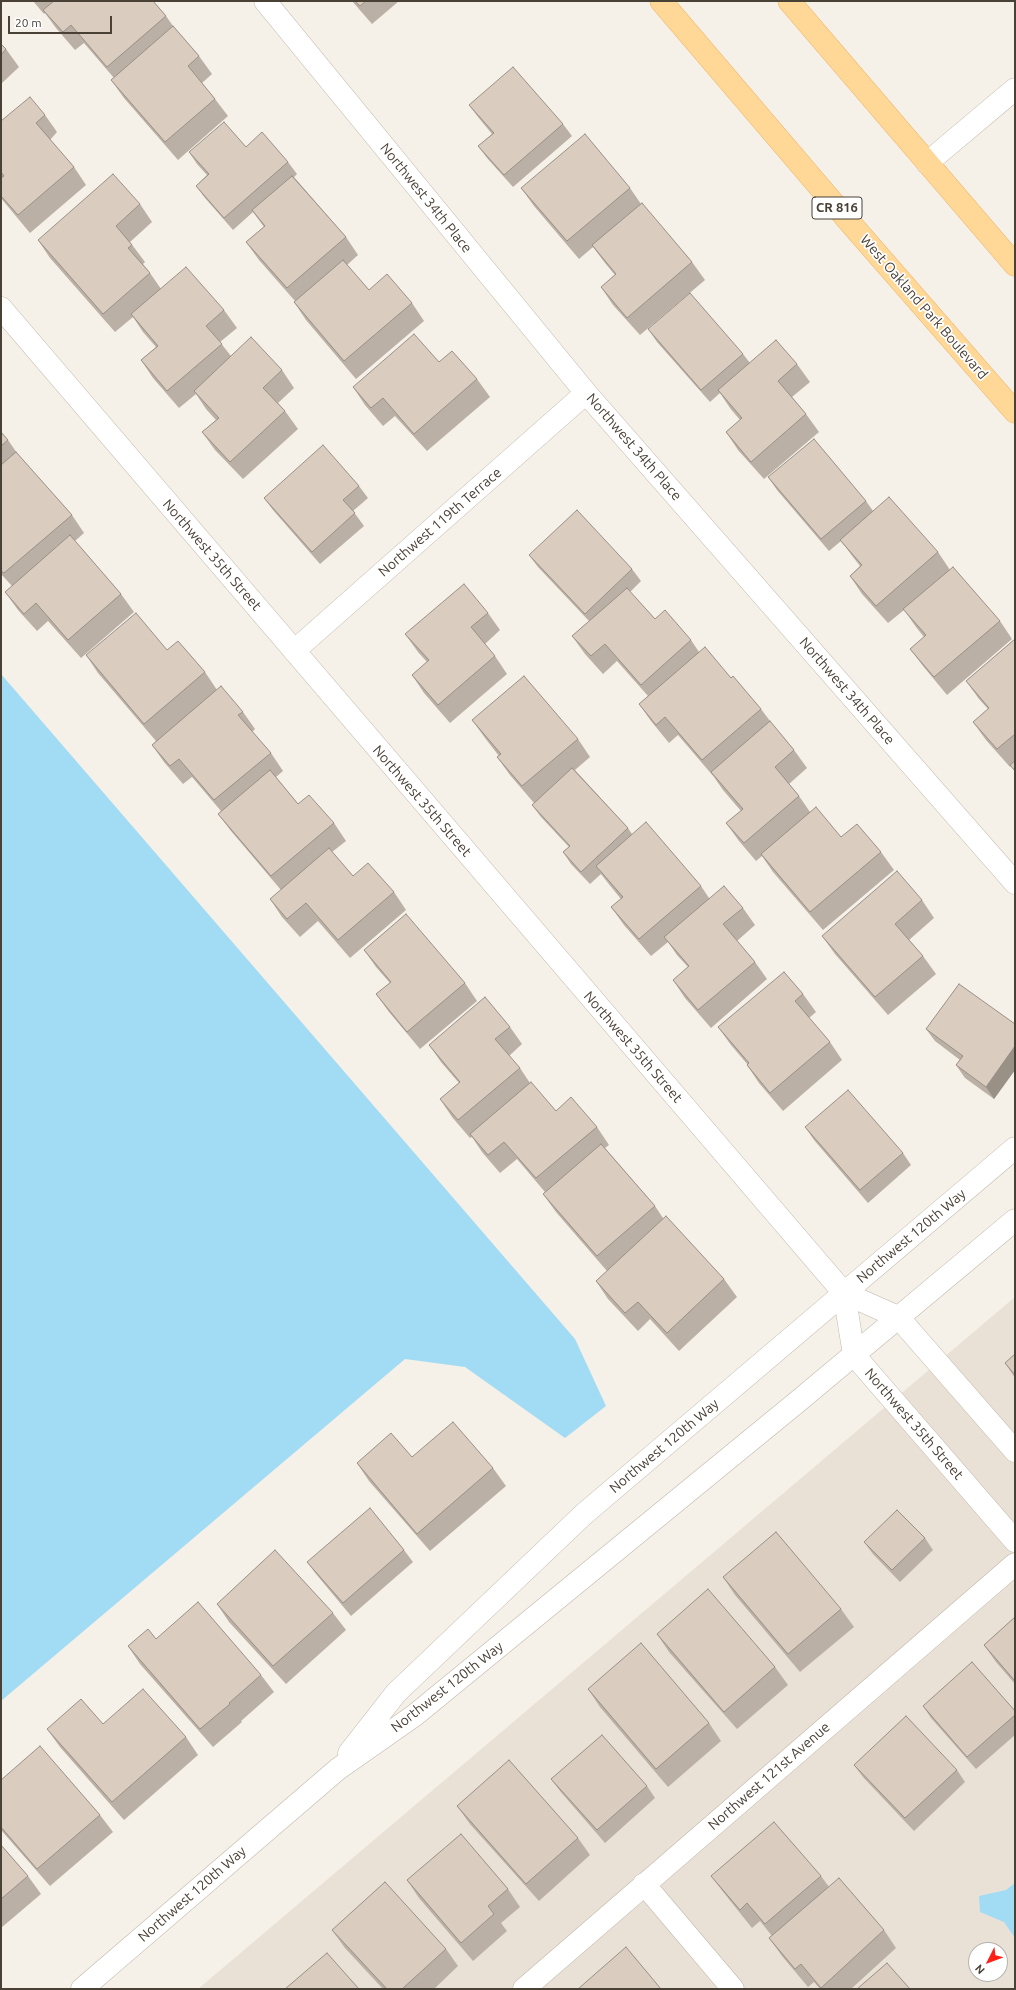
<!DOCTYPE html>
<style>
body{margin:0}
#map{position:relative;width:1016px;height:1990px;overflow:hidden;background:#f5f0e8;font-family:Ubuntu,sans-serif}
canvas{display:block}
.frame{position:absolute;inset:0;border:2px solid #494036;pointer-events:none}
.north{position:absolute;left:968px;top:1942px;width:40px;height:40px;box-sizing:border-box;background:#fff;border:1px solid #b6b3af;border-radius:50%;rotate:228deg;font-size:11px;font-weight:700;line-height:16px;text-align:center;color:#494036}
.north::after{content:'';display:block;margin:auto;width:14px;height:18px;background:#ff2115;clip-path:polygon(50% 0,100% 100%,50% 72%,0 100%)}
.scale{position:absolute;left:8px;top:16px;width:104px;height:18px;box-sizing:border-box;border:2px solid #494036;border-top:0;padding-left:5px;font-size:12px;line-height:14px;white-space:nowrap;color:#494036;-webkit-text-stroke:3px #fff;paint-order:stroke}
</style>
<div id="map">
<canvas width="1016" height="1990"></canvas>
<div class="frame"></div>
<div class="north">N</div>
<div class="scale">20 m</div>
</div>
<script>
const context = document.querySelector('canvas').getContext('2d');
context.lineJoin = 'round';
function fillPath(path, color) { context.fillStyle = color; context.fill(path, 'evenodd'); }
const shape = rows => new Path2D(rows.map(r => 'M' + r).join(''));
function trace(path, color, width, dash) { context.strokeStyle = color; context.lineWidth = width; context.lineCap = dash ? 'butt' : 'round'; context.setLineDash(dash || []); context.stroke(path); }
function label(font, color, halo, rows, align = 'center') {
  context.font = font + ' Ubuntu,sans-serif'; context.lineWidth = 3.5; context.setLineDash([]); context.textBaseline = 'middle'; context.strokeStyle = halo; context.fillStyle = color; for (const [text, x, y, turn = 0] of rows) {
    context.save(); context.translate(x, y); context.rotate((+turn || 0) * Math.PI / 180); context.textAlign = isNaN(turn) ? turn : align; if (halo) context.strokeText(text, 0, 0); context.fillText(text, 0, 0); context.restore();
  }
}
const residential = shape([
 [1015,1297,1015,1989,198,1989],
 [976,1950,1000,1950,1000,1974,976,1974]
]);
const water = shape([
 [1,674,575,1339,606,1406,565,1438,465,1367,405,1359,1,1701],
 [1015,1883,1015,1938,1004,1922,980,1912,979,1896,1006,1890]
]);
const minor = shape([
 [265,1,586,393,1015,883],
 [927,163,1015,89],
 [1,308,844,1293,898,1317,1015,1451],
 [294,651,586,393],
 [844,1293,854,1355,1015,1541],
 [644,1884,733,1989],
 [524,1989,1015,1564]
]);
const tertiary = shape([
 [349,1753,396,1693,584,1514,1015,1148],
 [82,1989,338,1769,415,1715,796,1403,1015,1220]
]);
const primary = shape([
 [661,1,852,225,1015,412],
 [789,1,1015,265]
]);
const wall = shape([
 [33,1,153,1,166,16,173,26,199,56,212,74,202,83,215,99,228,116,178,160,124,98,111,80,114,78,84,43,75,50,56,28,45,13,44,14],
 [352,1,399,1,372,24],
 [1,44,6,49,19,67,1,84],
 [469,105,563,124,572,136,513,187,487,158,478,146,492,134,478,117],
 [45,115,57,132,50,140,74,167,86,185,30,233,5,203,1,198,1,178,2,177,1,176,1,121],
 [246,147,288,162,297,174,294,177,346,237,358,255,347,265,369,290,412,303,424,321,356,379,306,320,294,302,295,301,259,260,246,242,264,227,253,212,233,230,205,198,196,186,207,175,197,164,189,152],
 [521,188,630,188,641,204,692,262,705,280,640,335,613,305,601,287,615,275,605,263,593,247,579,259,534,206],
 [140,204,152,222,130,242,145,262,143,264,150,273,161,289,224,310,237,328,220,342,231,356,282,370,294,388,278,403,285,411,298,429,243,479,215,450,202,432,216,420,206,409,196,394,179,408,153,378,141,360,156,347,143,332,133,317,115,332,50,258,38,240],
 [648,329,743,354,750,363,797,364,810,382,792,397,806,414,819,432,764,479,738,450,726,432,740,420,730,408,720,393,710,402,657,342],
 [439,362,477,379,490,397,427,451,395,416,383,426,365,405,353,387],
 [1,432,8,440,19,456,72,515,84,533,75,541,121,594,134,612,81,658,48,621,37,631,18,610,5,592,12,586,1,574],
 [768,477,866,501,873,511,938,552,950,570,1000,621,1012,639,947,695,923,666,910,649,924,637,916,627,904,610,888,623,862,594,850,576,860,566,853,557,841,541,829,551,777,490],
 [359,486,368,498,353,511,364,526,320,564,273,510,264,498],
 [529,555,632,569,641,581,630,592,655,619,691,640,699,652,731,678,761,709,773,725,794,750,807,768,789,784,799,796,810,812,841,837,881,852,894,870,823,930,773,872,762,856,756,861,739,841,726,823,741,811,723,790,714,777,678,735,669,743,651,721,639,704,648,696,617,661,603,674,585,654,572,636,589,621,538,567],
 [488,613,500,630,485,644,495,656,507,674,450,723,424,693,412,675,427,662,418,652,405,634],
 [1015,639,1015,772,1011,766,1010,767,986,740,973,722,988,709,979,699,966,681],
 [167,650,205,672,217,690,243,712,255,729,252,732,271,753,283,771,276,777,298,804,334,823,346,841,332,852,353,876,394,892,406,910,350,958,318,921,300,937,282,917,270,899,281,890,231,831,218,814,221,811,192,777,183,784,164,762,152,745,156,741,98,673,86,655],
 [472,720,578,739,590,757,575,770,628,828,632,834,701,886,709,898,743,908,755,925,737,941,755,962,767,979,711,1028,685,998,673,980,688,967,677,955,668,942,651,956,624,925,611,907,621,899,608,883,601,874,590,884,571,864,563,852,569,847,541,817,532,805,534,803,510,775,497,757,499,756,485,738],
 [922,900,934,918,909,940,923,956,936,974,888,1015,835,954,822,936],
 [364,950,465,983,477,1001,420,1049,389,1012,376,994,390,983,376,967],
 [803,994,816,1012,809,1018,830,1042,842,1060,783,1111,759,1083,747,1065,748,1065,731,1045,718,1027],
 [1015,1024,1015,1070,994,1099,965,1078,956,1065,960,1060,935,1041,926,1029],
 [510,1027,522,1044,509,1056,520,1068,530,1083,556,1111,597,1127,609,1145,605,1148,655,1206,663,1218,724,1279,737,1297,679,1351,650,1319,638,1331,608,1299,596,1281,607,1271,556,1212,543,1194,545,1192,517,1159,500,1173,482,1152,472,1137,470,1138,452,1117,440,1099,459,1083,441,1062,429,1045],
 [805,1127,903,1153,911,1165,868,1203,814,1140],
 [1015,1354,1015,1378,1005,1363],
 [412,1457,493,1468,506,1486,430,1551,369,1481,357,1463],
 [925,1538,933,1550,900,1582,873,1554,864,1542],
 [404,1550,413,1562,351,1616,316,1574,307,1562],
 [723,1577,841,1609,854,1627,800,1672,735,1595],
 [217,1604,333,1613,346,1630,286,1684,229,1622],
 [1015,1617,1015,1684,996,1662,984,1645],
 [657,1634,775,1667,788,1685,737,1729,669,1652],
 [156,1639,261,1675,274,1692,241,1721,242,1722,213,1747,140,1664,128,1646],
 [588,1689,709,1723,721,1741,668,1787,600,1707],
 [923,1706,1015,1711,1015,1735,976,1769,931,1718],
 [103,1724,186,1737,198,1755,124,1820,60,1747,47,1729],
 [854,1765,957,1770,965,1782,914,1831,863,1777],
 [551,1779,647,1786,655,1798,605,1843,560,1791],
 [1,1780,100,1815,113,1832,50,1886,1,1830],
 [457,1806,578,1838,590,1855,539,1901,470,1824],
 [1,1845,28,1876,41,1894,1,1928],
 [711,1876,821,1876,829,1887,884,1930,896,1948,851,1989,820,1989,814,1982,808,1987,782,1956,769,1938,772,1936,760,1921,752,1928,724,1893],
 [407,1880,508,1889,520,1907,501,1923,507,1931,473,1961,419,1898],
 [332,1930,446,1949,458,1966,434,1989,383,1989,345,1948]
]);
const shadedWall = shape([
 [1015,1046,1015,1070,994,1099,986,1087]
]);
const building = shape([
 [54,1,153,1,166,16,107,67,71,25,63,32,43,10,54,1],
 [355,1,366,1,360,6,355,1],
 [173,26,199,56,188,66,215,99,165,142,111,80,173,26],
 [1,44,6,49,1,55,1,44],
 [513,67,563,124,504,175,478,146,494,133,469,105,513,67],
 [30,97,45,115,36,123,74,167,18,215,1,196,1,178,4,176,1,172,1,121,30,97],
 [224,122,246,147,262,132,288,162,224,218,196,186,209,174,189,152,224,122],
 [585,134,630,188,567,241,521,188,585,134],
 [113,174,140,204,116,226,132,245,128,248,150,273,103,314,38,240,113,174],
 [292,176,346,237,287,288,246,242,265,226,252,210,292,176],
 [642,203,692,262,627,318,601,287,616,274,592,245,642,203],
 [343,260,369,290,387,274,412,303,344,361,294,302,343,260],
 [186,267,224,310,206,326,222,344,167,391,141,360,158,346,131,314,186,267],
 [690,293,743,354,701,390,648,329,690,293],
 [414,334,439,362,452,351,477,379,414,434,383,398,371,408,353,387,414,334],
 [251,337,282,370,263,388,285,411,230,462,202,432,219,418,194,391,251,337],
 [776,340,797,364,778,381,806,414,751,462,726,432,742,418,718,390,776,340],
 [1,432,8,440,1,446,1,432],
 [814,439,866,501,821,539,768,477,814,439],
 [323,445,359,486,343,500,355,513,312,552,264,498,323,445],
 [16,452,72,515,4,573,1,571,1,465,16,452],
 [889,497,938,552,876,606,850,576,862,565,840,540,889,497],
 [577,510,632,569,585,614,529,555,577,510],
 [70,535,121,594,68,640,36,603,24,614,5,592,70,535],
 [953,567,1000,621,934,677,910,649,926,635,903,609,953,567],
 [464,584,488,613,471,627,495,656,438,705,412,675,429,660,405,634,464,584],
 [627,588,655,619,665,610,691,640,641,685,605,644,591,656,572,636,627,588],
 [136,613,167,650,178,641,205,672,144,724,86,655,136,613],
 [1015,639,1015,734,997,749,973,722,989,708,966,681,1015,639],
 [705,647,731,678,733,676,761,709,702,760,665,717,656,725,639,704,705,647],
 [524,676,578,739,522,786,497,757,501,754,472,720,524,676],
 [221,686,243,712,238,715,271,753,214,800,179,759,170,766,152,745,221,686],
 [770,721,794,750,775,767,799,796,744,843,726,823,743,809,711,772,770,721],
 [1015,761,1015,771,1010,765,1015,761],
 [572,768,628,828,581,872,563,852,570,846,532,805,572,768],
 [270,770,298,804,309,795,334,823,271,876,218,814,270,770],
 [816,807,841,837,857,824,881,852,810,912,761,854,816,807],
 [646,822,701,886,639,939,611,907,623,897,596,866,646,822],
 [329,848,353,876,368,863,394,892,338,940,306,903,287,919,270,899,329,848],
 [897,871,922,900,895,924,923,956,875,997,822,936,897,871],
 [724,886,743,908,723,924,755,962,698,1010,673,980,689,966,664,937,724,886],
 [406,914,465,983,407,1032,376,994,391,982,364,950,406,914],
 [784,972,803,994,795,1001,830,1042,770,1093,747,1065,749,1063,718,1027,784,972],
 [959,984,1015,1024,1015,1046,986,1087,956,1065,963,1056,926,1029,959,984],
 [485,997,510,1027,495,1039,520,1068,458,1120,440,1099,460,1082,429,1045,485,997],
 [531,1082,556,1111,571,1097,597,1127,536,1178,504,1142,488,1155,470,1134,531,1082],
 [848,1090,903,1153,860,1190,805,1127,848,1090],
 [601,1144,655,1206,597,1256,543,1194,601,1144],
 [666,1216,724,1279,667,1333,638,1302,625,1313,596,1281,666,1216],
 [1015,1354,1015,1375,1005,1363,1015,1354],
 [453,1422,493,1468,417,1534,357,1463,391,1433,412,1457,453,1422],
 [370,1508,404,1550,343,1603,307,1562,370,1508],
 [897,1510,925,1538,892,1570,864,1542,897,1510],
 [776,1532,841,1609,788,1654,723,1577,776,1532],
 [275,1550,333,1613,273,1666,217,1604,275,1550],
 [708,1589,775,1667,724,1712,657,1634,708,1589],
 [198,1602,261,1675,229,1703,230,1704,200,1729,128,1646,148,1629,156,1639,198,1602],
 [1015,1617,1015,1681,984,1645,1015,1617],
 [641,1643,709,1723,656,1769,588,1689,641,1643],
 [972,1662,1015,1711,1015,1715,967,1757,923,1706,972,1662],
 [143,1689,186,1737,112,1802,47,1729,81,1699,103,1724,143,1689],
 [906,1716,957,1770,905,1818,854,1765,906,1716],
 [602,1735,647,1786,597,1830,551,1779,602,1735],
 [40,1746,100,1815,37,1869,1,1827,1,1780,40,1746],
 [509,1760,578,1838,526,1884,457,1806,509,1760],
 [774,1822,821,1876,765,1924,747,1903,740,1910,711,1876,774,1822],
 [461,1834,508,1889,488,1906,494,1914,461,1943,407,1880,461,1834],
 [1,1845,28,1876,1,1899,1,1845],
 [839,1878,884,1930,821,1988,801,1964,795,1969,769,1938,839,1878],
 [385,1882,446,1949,402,1989,387,1989,332,1930,385,1882],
 [626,1947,661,1989,578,1989,626,1947],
 [327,1953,359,1989,285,1989,327,1953],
 [887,1963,910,1989,857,1989,887,1963]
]);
const shields = [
 [837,208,50]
];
const shieldNames = [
 ["CR 816",837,208]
];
const streetNames = [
 ["Northwest 34th Place",426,198,51],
 ["West Oakland Park Boulevard",924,307,49],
 ["Northwest 34th Place",634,447,49],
 ["Northwest 119th Terrace",440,522,-41],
 ["Northwest 35th Street",212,555,49],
 ["Northwest 34th Place",847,691,49],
 ["Northwest 35th Street",422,801,49],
 ["Northwest 35th Street",633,1047,49],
 ["Northwest 120th Way",911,1236,-40],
 ["Northwest 35th Street",914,1424,49],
 ["Northwest 120th Way",664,1446,-40],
 ["Northwest 120th Way",447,1687,-38],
 ["Northwest 121st Avenue",769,1776,-41],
 ["Northwest 120th Way",192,1894,-41]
];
fillPath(residential, '#e9e1d6');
fillPath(water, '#a2dbf4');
trace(minor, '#c1b7aa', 23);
trace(tertiary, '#c1b7aa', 23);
trace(primary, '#e9b362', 23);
trace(minor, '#fff', 22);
trace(tertiary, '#fff', 22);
trace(primary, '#ffd797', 22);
fillPath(wall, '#bbb0a5');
fillPath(shadedWall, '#999086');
fillPath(building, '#dacdc0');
trace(building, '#999086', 1);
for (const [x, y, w] of shields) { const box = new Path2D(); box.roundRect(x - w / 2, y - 11, w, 22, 3); context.fillStyle = '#fff'; context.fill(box); trace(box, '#494036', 1); }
label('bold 13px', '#494036', null, shieldNames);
label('14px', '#494036', '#fff', streetNames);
</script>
